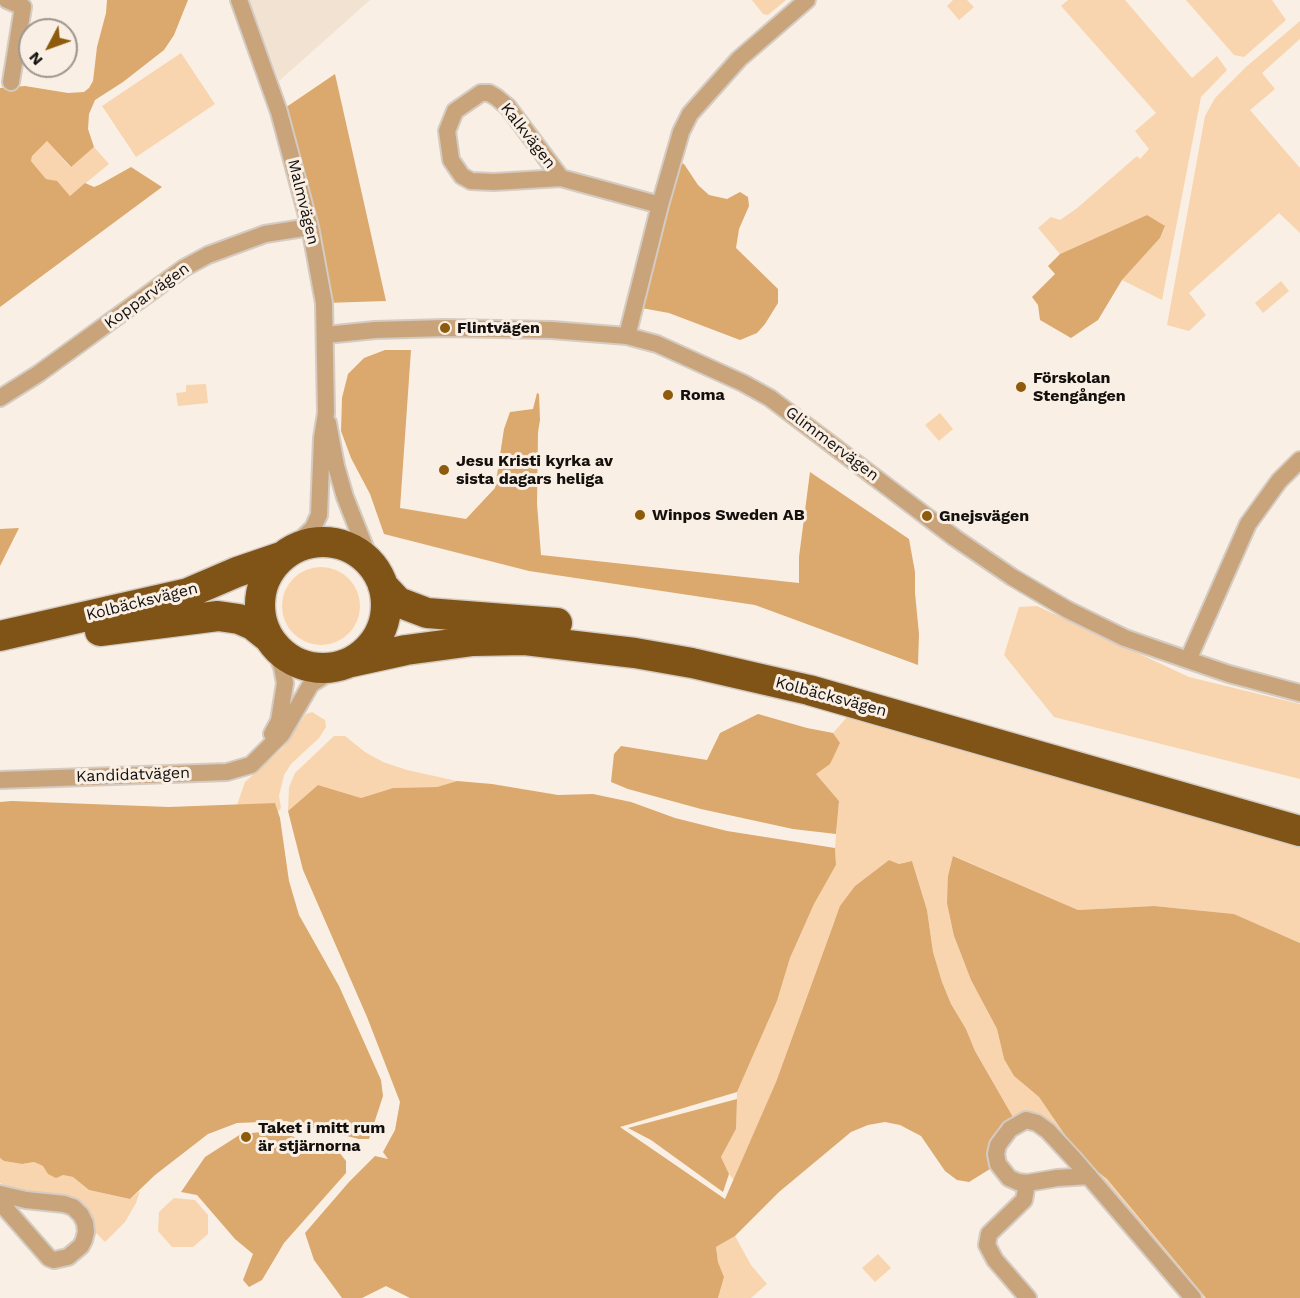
<!DOCTYPE html>
<meta charset="utf-8">
<style>
body{margin:0}
#map{position:relative;width:1300px;height:1298px;overflow:hidden;background:#f9efe4;font-family:"Work Sans",sans-serif}
canvas{display:block}
.north{position:absolute;left:18px;top:18px;width:60px;height:60px;box-sizing:border-box;background:#f9efe4;border:2px solid #9d968e;border-radius:50%;rotate:229deg;font-size:16px;font-weight:700;line-height:24px;text-align:center;color:#14100d}
.north::after{content:'';display:block;margin:auto;width:21px;height:27px;background:#8e5a0b;clip-path:polygon(50% 0,100% 100%,50% 72%,0 100%)}
</style>
<div id="map">
<canvas width="1300" height="1298"></canvas>
<div class="north">N</div>
</div>
<script>
const context = document.querySelector('canvas').getContext('2d');
context.lineJoin = 'round';
function fillPath(path, color) { context.fillStyle = color; context.fill(path, 'evenodd'); }
const shape = rows => new Path2D(rows.map(r => 'M' + r).join(''));
function trace(path, color, width, dash) { context.strokeStyle = color; context.lineWidth = width; context.lineCap = dash ? 'butt' : 'round'; context.setLineDash(dash || []); context.stroke(path); }
function label(font, color, halo, rows, align = 'center') {
  context.font = font + ' "Work Sans",sans-serif'; context.lineWidth = 6; context.setLineDash([]); context.textBaseline = 'middle'; context.strokeStyle = halo; context.fillStyle = color; for (const [text, x, y, turn = 0] of rows) {
    context.save(); context.translate(x, y); context.rotate((+turn || 0) * Math.PI / 180); context.textAlign = isNaN(turn) ? turn : align; if (halo) context.strokeText(text, 0, 0); context.fillText(text, 0, 0); context.restore();
  }
}
const built = shape([
 [249,0,370,0,279,81]
]);
const green = shape([
 [752,0,786,0,768,15,763,14],
 [953,0,967,0,974,7,959,20,947,6],
 [1068,0,1125,0,1192,78,1217,56,1227,70,1201,97,1162,300,1122,280,1160,238,1165,227,1147,215,1060,254,1038,228,1051,217,1060,220,1076,209,1137,156,1140,159,1149,149,1135,131,1156,113,1061,6],
 [1186,0,1272,0,1286,20,1244,57,1234,55],
 [1300,21,1300,39,1262,73,1275,89,1250,110,1300,168,1300,233,1279,213,1189,293,1206,315,1189,331,1167,325,1205,116,1215,98,1246,67],
 [181,53,215,104,136,157,102,106],
 [47,141,70,167,94,147,109,164,70,196,57,182,46,179,31,161,32,156],
 [1281,281,1289,291,1263,313,1255,303],
 [206,384,208,403,178,406,176,393,186,392,186,385],
 [940,413,953,429,939,441,925,425],
 '282 606a39 39 0 1 1 78 0a39 39 0 1 1-78 0Z',
 [1037,606,1189,677,1300,704,1300,779,1054,717,1004,655,1019,607],
 [312,712,325,720,326,727,319,738,291,764,284,775,279,796,281,808,278,812,275,803,237,805,245,782,283,748,306,714],
 [847,717,1300,843,1300,943,1234,914,1154,906,1078,910,954,856,948,876,954,936,971,980,997,1029,1004,1059,1014,1076,1039,1097,1065,1135,1089,1165,1107,1179,1206,1298,1193,1298,1048,1131,1017,1124,975,1051,966,1029,951,1004,942,982,933,952,927,910,912,861,899,864,889,860,855,886,834,922,776,1082,734,1180,729,1174,721,1157,736,1129,737,1092,777,1001,790,958,814,904,836,865,835,848,839,801,816,774,840,744,833,733],
 [334,736,345,736,365,752,383,762,407,770,457,781,437,787,393,788,361,798,318,785,288,811,289,787,295,773],
 [0,1158,4,1161,22,1164,34,1162,63,1175,73,1177,89,1190,130,1199,140,1191,136,1203,125,1222,105,1242,96,1233,90,1212,77,1200,67,1195,31,1192,4,1185,0,1183],
 [174,1198,195,1200,208,1215,208,1234,193,1247,172,1247,158,1231,159,1212],
 [735,1236,751,1265,767,1284,751,1298,718,1298,724,1277,718,1262,716,1247],
 [878,1254,891,1268,875,1282,862,1268]
]);
const forest = shape([
 [107,0,188,0,174,35,164,50,123,82,95,100,89,114,88,129,94,147,71,167,47,141,32,156,31,161,46,179,57,181,70,196,85,183,94,187,99,185,131,167,162,187,0,307,0,88,25,86,68,93,84,92,89,88,93,81,97,47,106,13],
 [335,74,386,301,324,303,279,112],
 [673,161,684,164,698,185,709,195,727,199,740,192,748,197,749,206,739,229,736,248,778,289,778,303,765,324,757,333,740,340,669,313,636,307],
 [1147,215,1165,226,1160,238,1122,280,1098,320,1071,338,1040,320,1038,305,1032,297,1055,274,1048,266,1060,254],
 [385,350,411,350,400,508,466,519,495,488,504,429,510,412,533,409,537,393,539,394,540,420,538,432,537,504,541,555,799,583,799,557,810,472,909,539,915,572,915,593,919,634,918,665,755,605,529,571,384,534,370,494,351,458,341,431,342,398,348,374,364,358],
 [19,528,0,566,0,529],
 [758,714,807,728,833,733,840,743,830,764,816,774,839,801,836,834,793,829,701,809,628,789,611,782,614,754,621,746,707,760,720,733],
 [457,781,492,784,558,795,593,794,631,802,675,818,727,831,835,848,836,865,814,904,790,958,777,1001,737,1092,620,1127,725,1199,776,1082,840,906,855,886,889,860,899,864,912,861,927,910,933,952,942,982,951,1004,966,1029,975,1051,1017,1124,998,1164,969,1182,957,1180,945,1171,921,1136,900,1125,885,1122,868,1125,851,1132,779,1192,735,1236,716,1247,718,1262,724,1277,718,1298,410,1298,386,1286,362,1298,342,1298,314,1260,305,1233,349,1182,375,1156,388,1159,383,1152,395,1130,400,1102,367,1017,303,870,288,811,318,785,361,798,393,788,437,787],
 [12,801,169,807,275,803,280,818,289,881,299,915,339,986,381,1080,383,1096,369,1139,359,1139,286,1121,237,1123,208,1134,155,1175,130,1199,89,1190,73,1177,63,1175,56,1178,48,1174,43,1166,34,1162,22,1164,4,1161,0,1158,0,802],
 [953,856,1078,910,1154,906,1234,914,1300,943,1300,1298,1206,1298,1107,1179,1089,1165,1065,1135,1039,1097,1014,1076,1004,1059,997,1029,971,980,954,936,947,903,948,876],
 [737,1099,736,1129,721,1157,729,1174,723,1192,651,1140,628,1128],
 [262,1132,291,1136,336,1148,346,1161,346,1173,284,1243,262,1280,249,1287,243,1280,253,1254,235,1239,197,1195,181,1192,205,1157,241,1134]
]);
const street = shape([
 [7,0,23,7,11,82],
 [239,0,279,112,310,227,324,303,326,413,322,438,319,515,313,528,289,551],
 [561,178,508,107,496,97,489,93,481,93,455,111,447,131,451,160,462,176,471,181,494,182,561,178,660,205],
 [326,335,375,330,445,328,552,330,627,336,657,344,743,383,770,398,955,538,1012,577,1068,610,1125,638,1188,660,1229,674,1300,693],
 [627,336,660,205,681,132,690,114,739,59,807,0],
 [0,398,38,374,184,268,208,255,265,234,310,227],
 [328,423,336,466,345,497,372,565],
 [1188,660,1248,524,1279,481,1300,460],
 [272,734,279,721,285,683,282,667,273,645],
 [0,780,227,772,251,765,282,734,311,684,338,667],
 [1089,1176,1057,1178,1027,1183,1018,1182,1009,1178,998,1164,996,1154,998,1145,1010,1129,1026,1120,1037,1123,1048,1131,1074,1159,1193,1298],
 [1027,1183,1024,1200,989,1234,987,1245,995,1260,1028,1298],
 [0,1194,26,1200,64,1204,73,1207,81,1215,85,1223,86,1232,84,1240,81,1246,68,1257,54,1260,49,1258,0,1202]
]);
const highway = shape([
 '260 605a63 63 0 1 1 126 0a63 63 0 1 1-126 0Z',
 [383,586,398,602,427,613,557,623],
 [100,631,218,616,239,619,253,625,268,637],
 [0,636,188,593,237,572,281,557],
 [351,662,406,650,473,641,525,640,635,653,692,663,809,690,1300,831]
]);
const markers = [
 [445,328,6,"#8e5a0b"],
 [1021,387,6,"#8e5a0b"],
 [668,395,6,"#8e5a0b"],
 [444,470,6,"#8e5a0b"],
 [640,515,6,"#8e5a0b"],
 [927,516,6,"#8e5a0b"],
 [246,1137,6,"#8e5a0b"]
];
const streetNames = [
 ["Kalkvägen",528,136,52],
 ["Malmvägen",303,202,76],
 ["Kopparvägen",147,296,-36],
 ["Glimmervägen",832,444,37],
 ["Kolbäcksvägen",142,602,-14],
 ["Kolbäcksvägen",831,697,15],
 ["Kandidatvägen",133,775,-2]
];
const poiNames = [
 ["Flintvägen",457,328],
 ["Förskolan",1033,378],
 ["Stengången",1033,396],
 ["Roma",680,395],
 ["Jesu Kristi kyrka av",456,461],
 ["sista dagars heliga",456,479],
 ["Winpos Sweden AB",652,515],
 ["Gnejsvägen",939,516],
 ["Taket i mitt rum",258,1128],
 ["är stjärnorna",258,1146]
];
fillPath(built, '#f2e2d2');
fillPath(green, '#f8d5ae');
fillPath(forest, '#dba86d');
trace(street, '#d4cbc2', 20);
trace(highway, '#d4cbc2', 33);
trace(street, '#c9a47b', 16);
trace(highway, '#805317', 30);
for (const [x, y, r, color] of markers) { const dot = new Path2D(); dot.arc(x, y, r, 0, 2 * Math.PI); context.fillStyle = color; context.fill(dot); trace(dot, '#f9efe4', 2); }
label('16px', '#14100d', '#f9efe4', streetNames);
label('bold 16px', '#14100d', '#f9efe4', poiNames, 'left');
</script>
